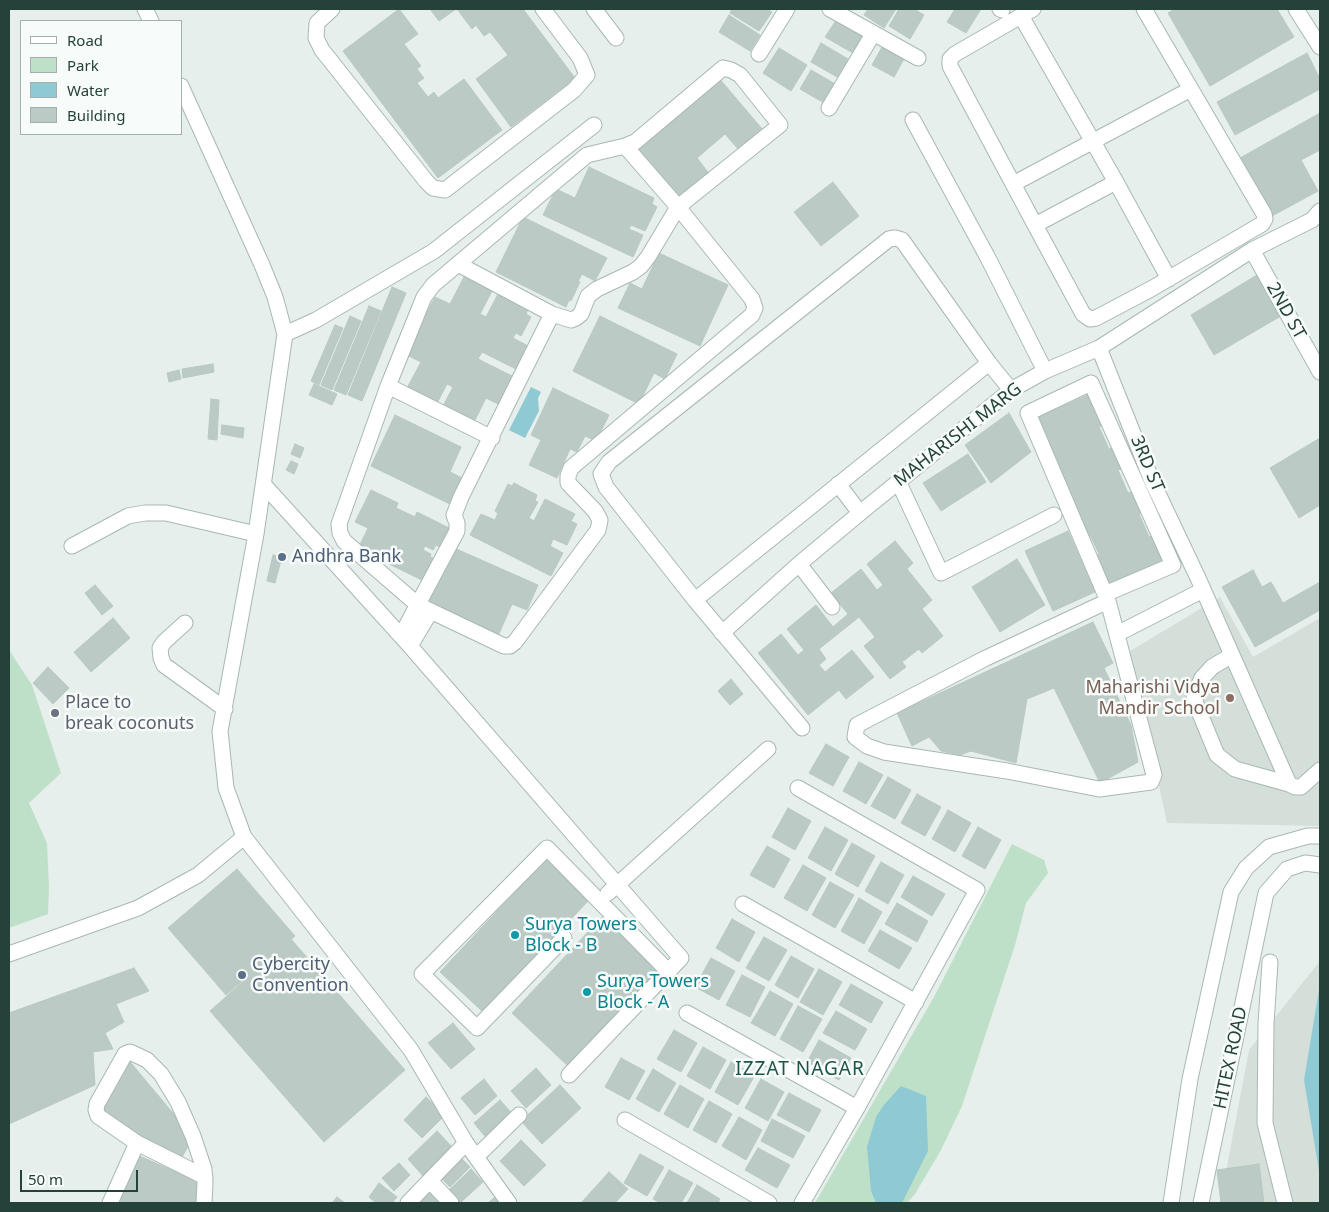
<!DOCTYPE html>
<style>
body{margin:0}
#map{position:relative;width:1329px;height:1212px;overflow:hidden;background:#e6efeb;font-family:"Noto Sans",sans-serif}
canvas{display:block}
.frame{position:absolute;inset:0;border:10px solid #24423a;pointer-events:none}
.legend{position:absolute;left:20px;top:20px;width:162px;height:115px;box-sizing:border-box;background:#f7fbf9;border:1px solid #a3b1ad;margin:0;padding:6px 9px;list-style:none;font-size:15px;color:#24423a}
.legend li{display:flex;align-items:center;gap:10px;height:25px}
.legend b{width:25px;border:1px solid #a3b1ad}
.scale{position:absolute;left:20px;top:1170px;width:118px;height:22px;box-sizing:border-box;border:2px solid #24423a;border-top:0;padding-left:6px;font-size:15px;line-height:18px;white-space:nowrap;color:#24423a;-webkit-text-stroke:4px #f7fbf9;paint-order:stroke}
</style>
<div id="map">
<canvas width="1329" height="1212"></canvas>
<div class="frame"></div>
<ul class="legend">
<li><b style="height:6px;background:#fff"></b>Road</li>
<li><b style="height:14px;background:#bfe0c8"></b>Park</li>
<li><b style="height:14px;background:#8ec9d4"></b>Water</li>
<li><b style="height:14px;background:#bbcac4"></b>Building</li>
</ul>
<div class="scale">50 m</div>
</div>
<script>
const context = document.querySelector('canvas').getContext('2d');
context.lineJoin = 'round';
function fillPath(path, color) { context.fillStyle = color; context.fill(path, 'evenodd'); }
const shape = rows => new Path2D(rows.map(r => 'M' + r).join(''));
function trace(path, color, width, dash) { context.strokeStyle = color; context.lineWidth = width; context.lineCap = dash ? 'butt' : 'round'; context.setLineDash(dash || []); context.stroke(path); }
function label(font, color, halo, rows, align = 'center') {
  context.font = font + ' "Noto Sans",sans-serif'; context.lineWidth = 5; context.setLineDash([]); context.textBaseline = 'middle'; context.strokeStyle = halo; context.fillStyle = color; for (const [text, x, y, turn = 0] of rows) {
    context.save(); context.translate(x, y); context.rotate((+turn || 0) * Math.PI / 180); context.textAlign = isNaN(turn) ? turn : align; if (halo) context.strokeText(text, 0, 0); context.fillText(text, 0, 0); context.restore();
  }
}
const built = shape([
 [1220,597,1253,657,1320,618,1320,826,1167,823,1130,651],
 [1320,961,1320,1203,1220,1203,1249,1050]
]);
const green = shape([
 [9,650,32,685,61,773,29,803,47,843,49,887,48,914,9,928],
 [1012,844,1044,860,1048,873,1026,903,1015,945,962,1106,941,1150,915,1194,907,1203,815,1203,934,997]
]);
const water = shape([
 [531,387,541,392,538,398,539,411,525,438,509,430],
 [1320,984,1320,1177,1304,1080],
 [901,1086,926,1096,928,1151,902,1203,876,1203,871,1191,867,1147,876,1117,883,1106]
]);
const building = shape([
 [399,9,418,34,404,44,421,66,417,69,424,78,417,83,428,97,434,92,438,98,464,79,502,130,438,178,343,51,399,9],
 [430,9,456,9,439,21,430,9],
 [457,9,523,9,575,78,511,127,476,79,508,55,490,32,484,36,476,25,472,29,457,9],
 [732,9,766,9,772,12,759,31,730,13,732,9],
 [868,9,896,9,884,28,864,15,868,9],
 [899,9,914,9,924,15,910,39,889,26,899,9],
 [955,9,981,9,966,33,947,22,955,9],
 [1175,9,1277,9,1294,37,1210,86,1168,13,1175,9],
 [729,15,760,35,750,51,719,32,729,15],
 [837,19,864,35,853,53,825,37,837,19],
 [821,43,848,59,837,77,811,62,821,43],
 [882,47,904,59,894,77,872,65,882,47],
 [779,48,807,65,791,91,763,73,779,48],
 [1307,53,1320,79,1320,89,1235,135,1217,102,1307,53],
 [811,70,837,85,826,104,800,89,811,70],
 [718,77,763,130,739,150,725,134,697,158,711,176,679,202,634,148,718,77],
 [1320,113,1320,150,1301,160,1318,191,1272,216,1240,158,1320,113],
 [589,167,654,198,652,204,657,207,645,231,631,225,629,229,643,235,633,257,543,215,556,189,575,198,589,167],
 [833,182,859,216,821,246,794,212,833,182],
 [523,217,607,258,595,281,582,274,578,281,580,282,571,301,569,300,566,307,496,272,523,217],
 [659,253,728,285,700,346,618,308,630,283,642,289,659,253],
 [1257,275,1281,316,1214,355,1191,315,1257,275],
 [464,277,492,291,480,314,486,317,498,294,528,309,526,314,531,317,521,336,516,333,513,338,528,346,516,369,482,352,478,359,512,376,498,404,486,398,473,424,442,408,453,387,447,384,436,405,406,390,421,362,405,354,435,297,450,304,464,277],
 [392,287,406,293,362,401,348,395,392,287],
 [369,306,381,311,346,395,334,390,369,306],
 [350,316,361,321,332,390,321,385,350,316],
 [600,316,677,354,665,379,654,373,639,404,573,371,600,316],
 [335,325,343,328,319,385,311,381,335,325],
 [213,364,214,372,183,378,182,369,213,364],
 [179,370,181,379,169,382,167,373,179,370],
 [314,384,337,394,332,405,309,395,314,384],
 [553,388,609,415,596,441,585,436,577,452,570,449,557,478,529,465,541,440,531,435,553,388],
 [1090,394,1104,424,1099,427,1109,449,1114,447,1123,468,1118,470,1128,493,1133,491,1143,512,1139,514,1149,537,1153,535,1167,566,1112,591,1096,556,1099,554,1090,535,1087,536,1035,419,1090,394],
 [211,399,219,400,217,440,208,439,211,399],
 [1009,413,1031,452,991,483,965,445,1009,413],
 [395,415,461,447,450,472,464,479,452,505,371,466,395,415],
 [222,425,244,428,243,438,221,434,222,425],
 [1320,438,1320,505,1299,518,1270,468,1320,438],
 [295,444,304,448,300,458,291,454,295,444],
 [968,454,986,482,941,511,923,483,968,454],
 [291,461,298,464,294,474,286,470,291,461],
 [514,483,537,495,535,501,538,502,529,518,534,521,545,499,575,514,571,521,577,524,567,545,553,539,550,546,563,553,551,576,470,535,481,514,495,520,498,513,495,511,508,484,512,486,514,483],
 [371,490,398,503,396,508,415,517,417,512,449,528,440,547,436,545,433,550,425,546,423,550,431,554,430,557,435,559,424,581,358,549,368,528,355,522,371,490],
 [1068,531,1095,592,1053,611,1025,551,1068,531],
 [895,541,913,563,907,569,932,600,922,609,943,636,922,653,919,649,902,662,906,667,890,679,864,646,875,637,859,617,819,649,826,659,819,665,825,672,852,650,874,677,846,699,839,690,808,715,758,653,781,634,798,655,804,650,787,629,816,605,833,627,848,614,831,593,861,569,877,590,883,585,867,564,895,541],
 [454,548,538,585,527,610,512,604,498,636,428,605,454,548],
 [273,555,282,557,275,583,267,581,273,555],
 [1017,559,1045,605,1000,632,972,587,1017,559],
 [1253,570,1262,587,1271,582,1283,603,1320,582,1320,610,1255,647,1222,587,1253,570],
 [95,585,113,606,102,615,85,593,95,585],
 [113,618,130,638,91,672,74,652,113,618],
 [1093,622,1113,663,1104,668,1131,725,1138,762,1100,783,1054,688,1027,699,1016,763,971,751,960,755,941,751,929,737,912,746,897,713,1093,622],
 [48,667,69,688,53,704,33,683,48,667],
 [731,679,743,694,730,705,718,691,731,679],
 [826,744,849,757,833,786,809,773,826,744],
 [859,762,883,775,866,804,843,791,859,762],
 [888,777,911,790,895,819,871,806,888,777],
 [917,794,941,807,925,836,901,823,917,794],
 [788,808,811,821,795,850,772,837,788,808],
 [948,810,971,823,955,852,932,839,948,810],
 [825,827,848,840,831,871,808,858,825,827],
 [978,827,1001,840,985,869,962,856,978,827],
 [852,843,875,856,858,887,835,874,852,843],
 [767,846,790,859,774,888,750,875,767,846],
 [547,858,590,899,483,1012,440,972,547,858],
 [881,862,904,875,888,904,865,891,881,862],
 [803,865,826,878,807,911,784,898,803,865],
 [237,869,295,936,226,995,168,928,237,869],
 [913,876,945,894,932,916,901,897,913,876],
 [830,882,854,895,835,928,812,915,830,882],
 [859,898,882,912,864,944,841,931,859,898],
 [897,903,928,921,917,942,885,924,897,903],
 [603,916,662,971,570,1068,512,1013,603,916],
 [732,919,755,932,739,962,716,948,732,919],
 [880,930,912,948,899,969,868,951,880,930],
 [764,937,787,950,769,981,746,968,764,937],
 [291,939,405,1070,324,1142,210,1011,291,939],
 [791,956,814,969,798,998,775,985,791,956],
 [711,958,735,971,719,1000,695,987,711,958],
 [134,968,149,991,116,1004,124,1022,105,1033,113,1049,93,1052,95,1085,9,1124,9,1013,134,968],
 [819,969,842,982,823,1015,800,1002,819,969],
 [742,975,765,987,750,1017,726,1005,742,975],
 [851,984,883,1002,871,1023,839,1005,851,984],
 [770,991,793,1004,775,1036,751,1023,770,991],
 [798,1006,822,1019,803,1052,780,1039,798,1006],
 [836,1011,867,1029,855,1050,823,1033,836,1011],
 [453,1023,475,1049,451,1069,428,1043,453,1023],
 [674,1030,697,1043,681,1072,657,1059,674,1030],
 [819,1040,851,1058,839,1080,807,1062,819,1040],
 [703,1047,726,1060,710,1089,687,1076,703,1047],
 [126,1057,193,1137,180,1161,99,1111,126,1057],
 [621,1058,645,1071,629,1100,605,1087,621,1058],
 [731,1062,755,1075,738,1105,715,1092,731,1062],
 [536,1068,551,1085,526,1108,511,1091,536,1068],
 [653,1069,676,1083,659,1112,636,1099,653,1069],
 [484,1079,497,1096,475,1115,461,1098,484,1079],
 [761,1079,784,1092,768,1121,745,1108,761,1079],
 [560,1085,581,1108,542,1144,521,1121,560,1085],
 [680,1085,704,1099,688,1128,664,1114,680,1085],
 [789,1093,821,1110,809,1132,777,1115,789,1093],
 [426,1097,445,1115,422,1138,404,1120,426,1097],
 [500,1100,515,1117,488,1140,474,1123,500,1100],
 [709,1101,732,1114,716,1143,693,1130,709,1101],
 [739,1117,762,1130,746,1160,722,1146,739,1117],
 [772,1119,805,1136,793,1158,761,1141,772,1119],
 [437,1131,454,1149,424,1177,408,1159,437,1131],
 [521,1140,546,1165,524,1186,500,1161,521,1140],
 [758,1148,790,1165,777,1188,745,1170,758,1148],
 [640,1154,664,1167,647,1196,624,1183,640,1154],
 [137,1155,204,1184,199,1203,114,1203,137,1155],
 [459,1156,470,1167,450,1187,439,1176,459,1156],
 [399,1163,410,1175,394,1191,382,1178,399,1163],
 [1259,1164,1264,1203,1221,1203,1217,1170,1259,1164],
 [471,1169,483,1182,460,1203,449,1190,471,1169],
 [669,1170,693,1183,681,1203,661,1203,653,1199,669,1170],
 [609,1172,628,1189,615,1203,581,1203,609,1172],
 [379,1183,397,1197,392,1203,376,1203,369,1197,379,1183],
 [697,1185,720,1199,718,1203,687,1203,697,1185],
 [428,1189,443,1203,415,1203,428,1189],
 [496,1196,502,1203,488,1203,496,1196],
 [337,1197,345,1203,332,1203,337,1197]
]);
const minor = shape([
 [145,9,151,21],
 [332,9,317,23,316,38,322,50,426,181,433,188,445,190,574,90,587,75,580,58,543,9],
 [594,9,616,38],
 [830,9,918,58],
 [1000,9,1002,10],
 [1033,9,955,54,950,59,950,66,1035,225],
 [1296,9,1320,47],
 [1021,16,1116,182,1035,225,1083,314,1090,319,1096,318,1151,289,1262,224,1265,219,1264,214,1144,9],
 [759,54,787,9],
 [723,68,731,70,740,75,780,125,678,207,752,299,755,308,752,315,571,468,568,476,568,483,595,511,600,520,598,530,515,642,510,646,504,646,418,605,344,541,340,533,339,524,388,386,424,297,433,285,587,155,625,146,635,142,723,68],
 [829,108,873,34],
 [913,120,988,258,1045,371],
 [1116,182,1169,279],
 [1013,184,1191,89],
 [1252,250,1320,372],
 [458,264,552,314],
 [285,334,316,320,434,251,594,125],
 [1099,348,1152,481,1198,578,1289,784,1295,787,1301,787,1320,770],
 [1091,383,1173,565,1105,594,1028,413,1091,383],
 [388,386,492,438],
 [898,481,941,573,1054,515],
 [838,484,860,513],
 [264,485,410,646,681,958,569,1075],
 [72,546,128,516,145,513,166,513,256,534],
 [799,564,832,607],
 [695,600,989,363],
 [1108,601,1154,775,1151,782,1099,789,1007,771,884,752,867,746,855,737,857,725,984,659,1108,601],
 [185,623,164,642,160,648,161,658,164,665,225,709],
 [722,633,799,564,860,513,1011,390,1045,371,1099,348,1252,250,1312,220,1320,211],
 [1117,634,1203,590],
 [401,636,457,531,457,523,454,515,461,497,552,314,571,320,576,318,581,314,588,296,597,289,633,272,641,266,648,257,678,207,625,146],
 [410,646,431,611],
 [1232,655,1212,667,1202,678,1194,696,1196,704,1217,755,1235,769,1289,784],
 [802,728,695,600,606,487,601,474,609,462,889,239,895,238,902,240,989,363,1011,390],
 [798,788,977,890,857,1108,802,1203],
 [244,837,411,1050,466,1143,509,1203],
 [608,893,768,749],
 [743,904,916,1002],
 [564,938,477,1028,422,974,547,848,668,971],
 [9,954,138,908,198,875,244,837,226,788,220,731,256,534,285,334,275,297,262,265,181,86],
 [1270,962,1266,1024,1265,1123,1285,1203],
 [687,1013,857,1108],
 [625,1120,769,1203],
 [137,1143,205,1177],
 [476,1157,519,1115],
 [430,1181,451,1203],
 [110,1203,137,1143,98,1116,96,1110,97,1104,125,1054,130,1052,147,1060,161,1074,178,1102,193,1136,204,1169,205,1183,204,1203],
 [408,1203,466,1143],
 [1171,1203,1190,1079,1231,892,1246,868,1269,847,1308,836,1320,836],
 [1201,1203,1266,893,1287,869,1305,863,1320,865]
]);
const markers = [
 [282,557,5,"#5c6f8a"],
 [1230,698,5,"#8d6e63"],
 [55,713,5,"#6b7280"],
 [515,935,5,"#0f9aa8"],
 [242,975,5,"#5c6f8a"],
 [587,992,5,"#0f9aa8"]
];
const streetNames = [
 ["2ND ST",1286,311,61],
 ["MAHARISHI MARG",958,435,-38],
 ["3RD ST",1147,464,67],
 ["HITEX ROAD",1231,1058,-78]
];
const serviceNames = [
 ["Andhra Bank",292,557],
 ["Cybercity",252,965],
 ["Convention",252,986]
];
const educationNames = [
 ["Maharishi Vidya",1220,688],
 ["Mandir School",1220,709]
];
const worshipNames = [
 ["Place to",65,703],
 ["break coconuts",65,724]
];
const cultureNames = [
 ["Surya Towers",525,925],
 ["Block - B",525,946],
 ["Surya Towers",597,982],
 ["Block - A",597,1003]
];
const neighbourhoodNames = [
 ["IZZAT NAGAR",800,1070]
];
fillPath(built, '#d4dfda');
fillPath(green, '#bfe0c8');
fillPath(water, '#8ec9d4');
fillPath(building, '#bbcac4');
trace(building, '#b8c9c2', 1);
trace(minor, '#a8b8b2', 17);
trace(minor, '#fff', 15);
for (const [x, y, r, color] of markers) { const dot = new Path2D(); dot.arc(x, y, r, 0, 2 * Math.PI); context.fillStyle = color; context.fill(dot); trace(dot, '#f7fbf9', 2); }
label('18px', '#24423a', '#f7fbf9', streetNames);
label('18px', '#4e5e75', '#f7fbf9', serviceNames, 'left');
label('18px', '#785e54', '#f7fbf9', educationNames, 'right');
label('18px', '#5b616d', '#f7fbf9', worshipNames, 'left');
label('18px', '#0d838f', '#f7fbf9', cultureNames, 'left');
context.letterSpacing = '1px';
label('19px', '#1f5548', '#f7fbf9', neighbourhoodNames);
context.letterSpacing = '0px';
</script>
